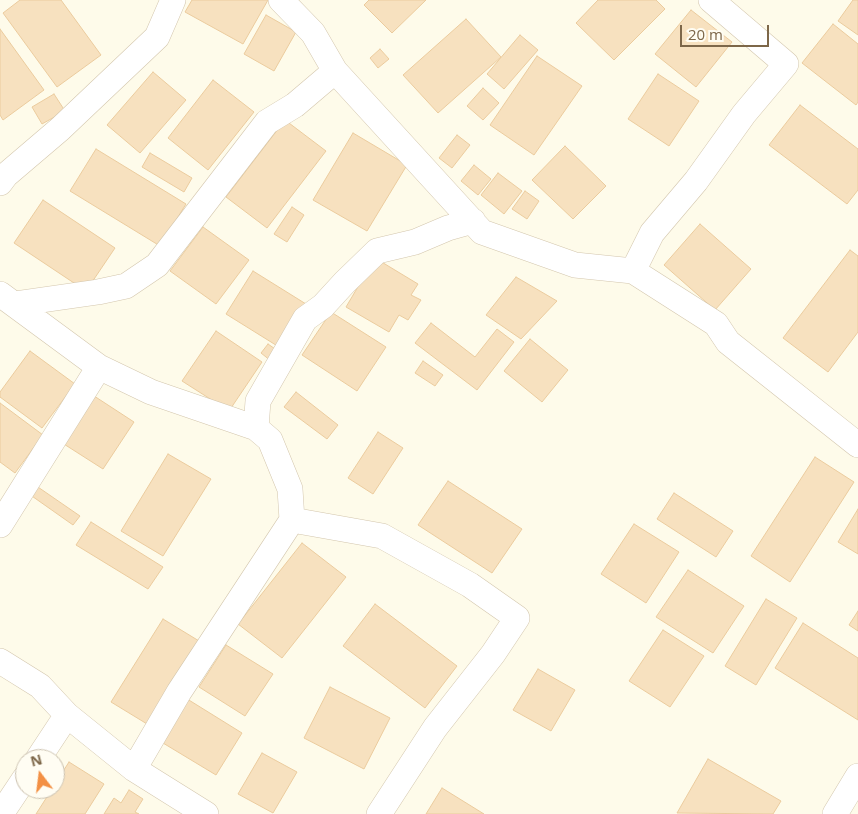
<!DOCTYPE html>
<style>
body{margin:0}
#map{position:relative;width:858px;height:814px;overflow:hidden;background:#fefbea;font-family:"Open Sans",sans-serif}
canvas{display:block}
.north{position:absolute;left:15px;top:749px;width:50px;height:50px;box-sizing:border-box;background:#fffdf3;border:1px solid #cbc1af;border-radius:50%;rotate:345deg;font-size:14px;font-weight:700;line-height:20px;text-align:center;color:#7d6749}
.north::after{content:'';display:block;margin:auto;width:18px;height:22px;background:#f39044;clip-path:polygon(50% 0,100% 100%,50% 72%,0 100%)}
.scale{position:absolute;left:680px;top:25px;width:89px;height:22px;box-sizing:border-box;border:2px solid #7d6749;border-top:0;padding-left:6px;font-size:15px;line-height:18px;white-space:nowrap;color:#7d6749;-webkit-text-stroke:4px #fffdf3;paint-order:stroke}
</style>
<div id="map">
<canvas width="858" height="814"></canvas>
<div class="north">N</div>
<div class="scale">20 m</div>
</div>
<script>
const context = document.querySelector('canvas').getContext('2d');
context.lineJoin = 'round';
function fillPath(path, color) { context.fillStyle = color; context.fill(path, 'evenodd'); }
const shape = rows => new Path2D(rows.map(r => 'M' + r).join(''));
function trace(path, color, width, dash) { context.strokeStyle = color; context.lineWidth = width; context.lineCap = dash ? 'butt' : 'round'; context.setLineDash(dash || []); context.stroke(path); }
const building = shape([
 [20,0,61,0,101,55,57,87,3,13,20,0],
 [192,0,268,0,243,44,185,12,192,0],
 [369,0,426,0,392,33,364,5,369,0],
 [598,0,656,0,665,9,614,60,576,23,598,0],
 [853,0,858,0,858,35,838,21,853,0],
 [691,10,732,42,696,87,655,54,691,10],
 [266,15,296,32,274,71,244,54,266,15],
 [466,19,501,57,438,113,403,75,466,19],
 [833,24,858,44,858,102,856,105,802,63,833,24],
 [0,29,44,90,3,120,0,115,0,29],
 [520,35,538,50,504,89,487,74,520,35],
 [380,49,389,59,378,68,370,58,380,49],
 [537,56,582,86,534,155,490,125,537,56],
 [153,72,186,100,140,153,107,125,153,72],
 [658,74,699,101,669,146,628,119,658,74],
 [213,80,254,112,208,170,168,138,213,80],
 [483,88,499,103,483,120,467,106,483,88],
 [54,94,65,111,42,124,32,107,54,94],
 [800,105,858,149,858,190,847,204,769,145,800,105],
 [285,120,326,151,267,228,226,197,285,120],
 [353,133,407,165,367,231,313,200,353,133],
 [457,135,470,145,452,168,439,158,457,135],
 [565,146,606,186,573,219,532,180,565,146],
 [96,149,186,204,160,246,70,191,96,149],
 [150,153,192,178,184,192,142,167,150,153],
 [474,165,491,179,478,195,461,181,474,165],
 [498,173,522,191,504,214,481,195,498,173],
 [525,191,539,201,527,219,512,209,525,191],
 [43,200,115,248,86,291,14,243,43,200],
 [292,207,304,215,287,242,274,234,292,207],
 [700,224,751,269,715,310,664,265,700,224],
 [203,227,249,260,216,304,170,271,203,227],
 [850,250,858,256,858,332,828,372,783,338,850,250],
 [375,258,418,284,411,295,421,300,408,320,399,315,389,332,346,307,375,258],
 [253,271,306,304,279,347,226,314,253,271],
 [516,277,557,301,521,339,486,315,516,277],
 [331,312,386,347,357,391,302,355,331,312],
 [431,323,475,357,497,329,514,342,477,390,415,343,431,323],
 [216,331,262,362,229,411,182,381,216,331],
 [530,339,568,370,542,402,504,371,530,339],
 [268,344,278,351,271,361,261,353,268,344],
 [30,351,75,384,42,428,0,397,0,392,30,351],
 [423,361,443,375,435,386,415,373,423,361],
 [88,392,134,422,103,469,56,439,88,392],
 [296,392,338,425,327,439,284,407,296,392],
 [0,403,43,435,15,473,0,462,0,403],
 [378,432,403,448,373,494,348,478,378,432],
 [168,454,211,479,163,556,121,531,168,454],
 [815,457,854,482,790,582,751,556,815,457],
 [448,481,522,529,492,573,418,525,448,481],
 [35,485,80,516,73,525,29,494,35,485],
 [674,493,733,531,716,557,657,519,674,493],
 [858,509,858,554,838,542,858,509],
 [91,522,163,567,148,589,76,545,91,522],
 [634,524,679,552,646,603,601,574,634,524],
 [302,543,346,577,282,658,238,624,302,543],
 [688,570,744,606,713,653,656,617,688,570],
 [766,599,797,618,756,685,725,666,766,599],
 [375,604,457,666,425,708,343,646,375,604],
 [858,611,858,631,849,625,858,611],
 [163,619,204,644,152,727,111,702,163,619],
 [803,623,858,658,858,720,775,668,803,623],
 [663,630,704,656,670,707,629,681,663,630],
 [226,645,273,674,245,716,199,687,226,645],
 [538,669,575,690,551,731,513,710,538,669],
 [330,687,390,718,364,769,304,738,330,687],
 [184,697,242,733,216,775,158,740,184,697],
 [262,753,297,772,273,813,238,794,262,753],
 [708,759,781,801,773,814,677,813,708,759],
 [69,762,104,784,85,814,36,814,52,789,55,789,55,784,69,762],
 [442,788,484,814,426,814,442,788],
 [129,790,143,799,135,812,139,814,104,814,114,798,121,803,129,790]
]);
const street = shape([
 [281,0,313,33,335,71,482,232,575,265,633,271,716,324,728,342,858,445],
 [0,183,6,175,60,129,157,37,173,0],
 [633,271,652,233,696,181,744,114,786,64,711,0],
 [0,294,99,367,151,392,256,428,270,440,290,489,292,520,179,692,134,769],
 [14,304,98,292,126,286,157,265,267,122,295,105,335,71],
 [256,428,258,401,305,319,323,306,345,282,377,251,415,242,448,228,473,221],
 [292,520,382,536,470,585,517,618,493,654,435,728,379,814],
 [0,525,99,367],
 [0,661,40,686,67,715,134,769,206,814],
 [38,759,67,715],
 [1,814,25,778],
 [835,814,858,776]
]);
fillPath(building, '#f7e1bf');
trace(building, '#ebcb9d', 1);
trace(street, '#d3c6ad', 26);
trace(street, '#fff', 25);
</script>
